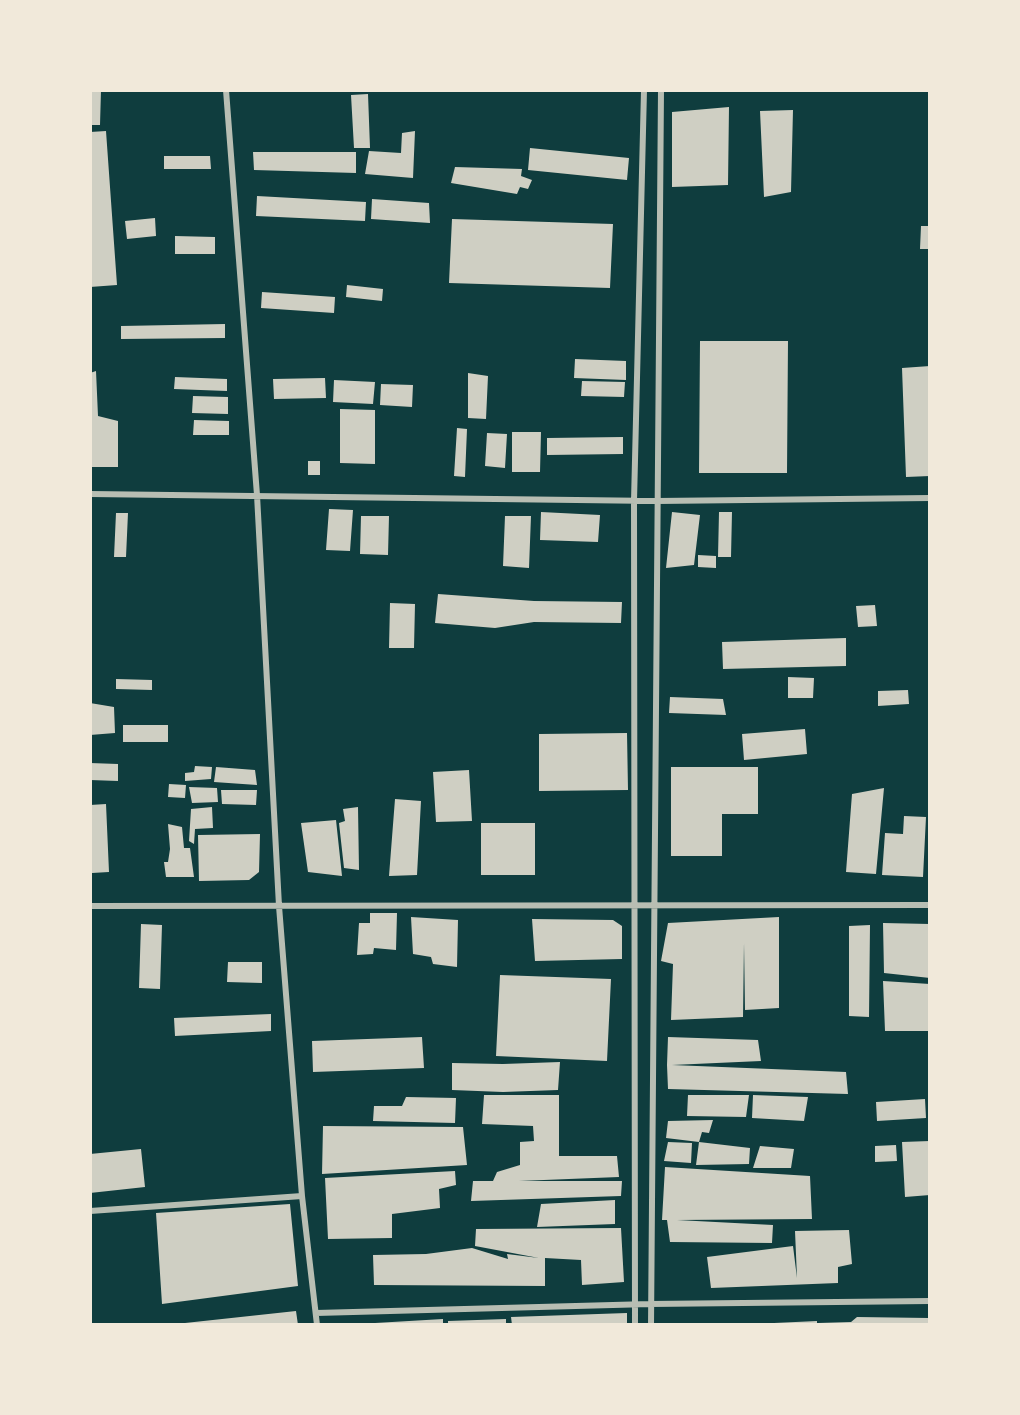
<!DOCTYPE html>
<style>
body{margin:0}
#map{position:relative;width:1020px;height:1415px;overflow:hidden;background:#0f3d3e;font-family:Georgia,serif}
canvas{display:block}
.frame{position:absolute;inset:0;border:92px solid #f1e9da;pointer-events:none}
</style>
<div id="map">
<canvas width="1020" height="1415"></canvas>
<div class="frame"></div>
</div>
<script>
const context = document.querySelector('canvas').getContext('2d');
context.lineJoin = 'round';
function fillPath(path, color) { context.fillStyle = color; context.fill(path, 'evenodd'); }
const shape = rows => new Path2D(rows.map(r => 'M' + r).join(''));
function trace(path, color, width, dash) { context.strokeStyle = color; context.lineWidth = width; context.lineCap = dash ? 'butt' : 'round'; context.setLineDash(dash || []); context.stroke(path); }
const building = shape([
 [90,90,101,90,100,125,90,125],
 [368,94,370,148,354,148,351,95],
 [729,107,728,185,672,187,672,112],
 [793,110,791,192,764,197,760,111],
 [106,131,117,285,90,287,90,132],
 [415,131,413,178,365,174,369,151,401,153,402,133],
 [530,148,629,158,627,180,528,170],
 [253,152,356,152,356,173,254,170],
 [164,156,210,156,211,169,164,169],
 [455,167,522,169,521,176,532,180,528,189,520,187,517,194,451,183],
 [257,196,366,202,365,221,256,216],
 [372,199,429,203,430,223,371,219],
 [155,218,156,236,127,239,125,221],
 [452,219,613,224,610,288,449,283],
 [921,226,930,226,930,249,920,249],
 [175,236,215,237,215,254,175,254],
 [347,285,383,289,382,301,346,297],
 [262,292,335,297,334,313,261,308],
 [225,324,225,338,121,339,121,326],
 [700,341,788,341,787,473,699,473],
 [575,359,626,361,626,380,574,378],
 [930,366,930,476,906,477,902,368],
 [96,371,98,416,118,421,118,467,90,467,90,373],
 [468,373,488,376,486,419,468,418],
 [175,377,227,379,227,391,174,389],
 [325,378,326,398,274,399,273,379],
 [334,380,375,382,373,404,333,402],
 [582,381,625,382,624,397,581,396],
 [381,384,413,385,412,407,380,405],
 [193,396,228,397,228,414,192,413],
 [340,409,375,410,375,464,340,463],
 [194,420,229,421,229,435,193,435],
 [457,428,467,429,465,477,454,476],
 [512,432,541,432,540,472,512,472],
 [487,433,507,434,505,468,485,466],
 [623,437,623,454,547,455,547,438],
 [308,461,320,461,320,475,308,475],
 [329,509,353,510,350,551,326,550],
 [541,512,600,515,598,542,540,540],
 [672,512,700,515,694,565,666,568],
 [719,512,732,512,731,557,718,557],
 [116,513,128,513,126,557,114,557],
 [361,516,389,516,388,555,360,554],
 [505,516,531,516,529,568,503,566],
 [698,555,716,556,716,568,698,567],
 [438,594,534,601,622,602,621,623,534,622,495,628,435,623],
 [390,603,415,604,414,648,389,648],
 [875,605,877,626,858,627,856,606],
 [846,638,846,666,723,669,722,642],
 [788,677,814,678,813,698,788,698],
 [116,679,152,680,152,690,116,689],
 [908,690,909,704,878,706,878,691],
 [670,697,723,699,726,715,669,713],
 [90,703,114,707,115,733,90,735],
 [123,725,168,725,168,742,123,742],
 [805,729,807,754,744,760,742,734],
 [627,733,628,790,539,791,539,734],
 [90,763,118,764,118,781,90,780],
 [195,766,212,767,211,779,185,781,185,773,194,772],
 [216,767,255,770,257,785,214,782],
 [671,767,758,767,758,814,722,814,722,856,671,856],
 [469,770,472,821,436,822,433,772],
 [169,784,186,785,185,798,168,797],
 [189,787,217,788,218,802,192,803],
 [884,788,876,874,846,872,852,794],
 [221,790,257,790,256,805,222,804],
 [395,799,421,801,417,875,389,876],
 [106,804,109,872,92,873,90,805],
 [212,807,213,828,195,829,194,844,189,841,191,809],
 [358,807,359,870,344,868,339,823,345,821,343,809],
 [904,816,926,817,923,877,882,875,885,833,903,834],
 [336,820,342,876,308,872,301,823],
 [481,823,535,823,535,875,481,875],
 [168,824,182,827,184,848,190,848,194,877,166,877,164,862,168,862,170,849],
 [260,834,259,872,249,880,199,881,198,835],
 [370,913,397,913,396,950,374,948,373,954,357,955,359,923,370,923],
 [411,917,458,920,457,967,433,964,431,957,413,954],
 [779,917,779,1008,745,1010,744,943,743,1017,671,1020,673,964,661,961,668,923],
 [532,919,613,920,622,926,622,959,535,961],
 [883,923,930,924,930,978,884,973],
 [141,924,162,925,160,989,139,988],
 [870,925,869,1017,849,1016,849,926],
 [228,962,262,962,262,983,227,982],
 [500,975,611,979,607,1061,496,1056],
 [883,981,930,984,930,1031,885,1031],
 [271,1014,271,1031,175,1036,174,1018],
 [422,1037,424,1068,313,1072,312,1041],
 [668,1037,758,1040,761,1061,672,1065,846,1072,848,1094,668,1089,667,1065],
 [560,1062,558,1090,503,1092,452,1090,452,1063,503,1064],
 [484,1095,559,1095,559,1156,617,1156,619,1177,519,1181,622,1181,621,1196,471,1201,473,1181,493,1181,497,1172,520,1165,520,1142,534,1141,533,1126,482,1124],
 [688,1095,749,1095,746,1117,687,1116],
 [753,1095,808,1097,804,1121,752,1118],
 [406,1097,456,1098,455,1123,373,1121,374,1106,402,1106],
 [925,1099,926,1118,877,1121,876,1102],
 [713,1120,709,1133,702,1132,699,1142,666,1138,668,1121],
 [323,1126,463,1127,467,1165,322,1174],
 [930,1141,930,1195,905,1197,902,1142],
 [668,1142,692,1143,691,1163,664,1161],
 [699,1142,750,1148,749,1164,696,1165],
 [896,1145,897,1161,875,1162,875,1146],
 [760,1146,794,1149,791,1168,753,1168],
 [141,1149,145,1187,90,1193,90,1154],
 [665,1167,810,1176,812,1219,677,1220,773,1225,772,1243,670,1242,667,1220,662,1220],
 [455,1171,456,1185,439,1189,440,1208,392,1214,392,1238,328,1239,325,1178],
 [615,1200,615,1224,537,1227,541,1204],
 [290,1204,298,1286,162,1304,156,1213],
 [621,1228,624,1282,582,1285,581,1260,545,1258,545,1286,374,1285,373,1255,426,1254,472,1248,508,1259,507,1254,539,1258,475,1246,476,1229],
 [849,1230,852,1264,838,1267,838,1283,711,1288,707,1257,793,1246,797,1278,795,1231],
 [296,1311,298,1325,185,1325,185,1323],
 [627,1313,627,1325,512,1325,511,1317],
 [857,1317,929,1318,929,1325,818,1325,818,1323,851,1322],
 [443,1319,443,1325,375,1325,375,1323],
 [506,1319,506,1325,448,1325,448,1321],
 [817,1321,817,1325,774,1325,774,1323]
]);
const minor = shape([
 [226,90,257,495,279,906,302,1196,317,1325],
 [90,494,657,501,930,498],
 [90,906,930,905],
 [90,1211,302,1196],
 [316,1313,650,1304,930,1301],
 [635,1325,634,501,644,90],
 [651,1325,661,90]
]);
fillPath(building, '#cfcfc3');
trace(minor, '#b8beb3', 6);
</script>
